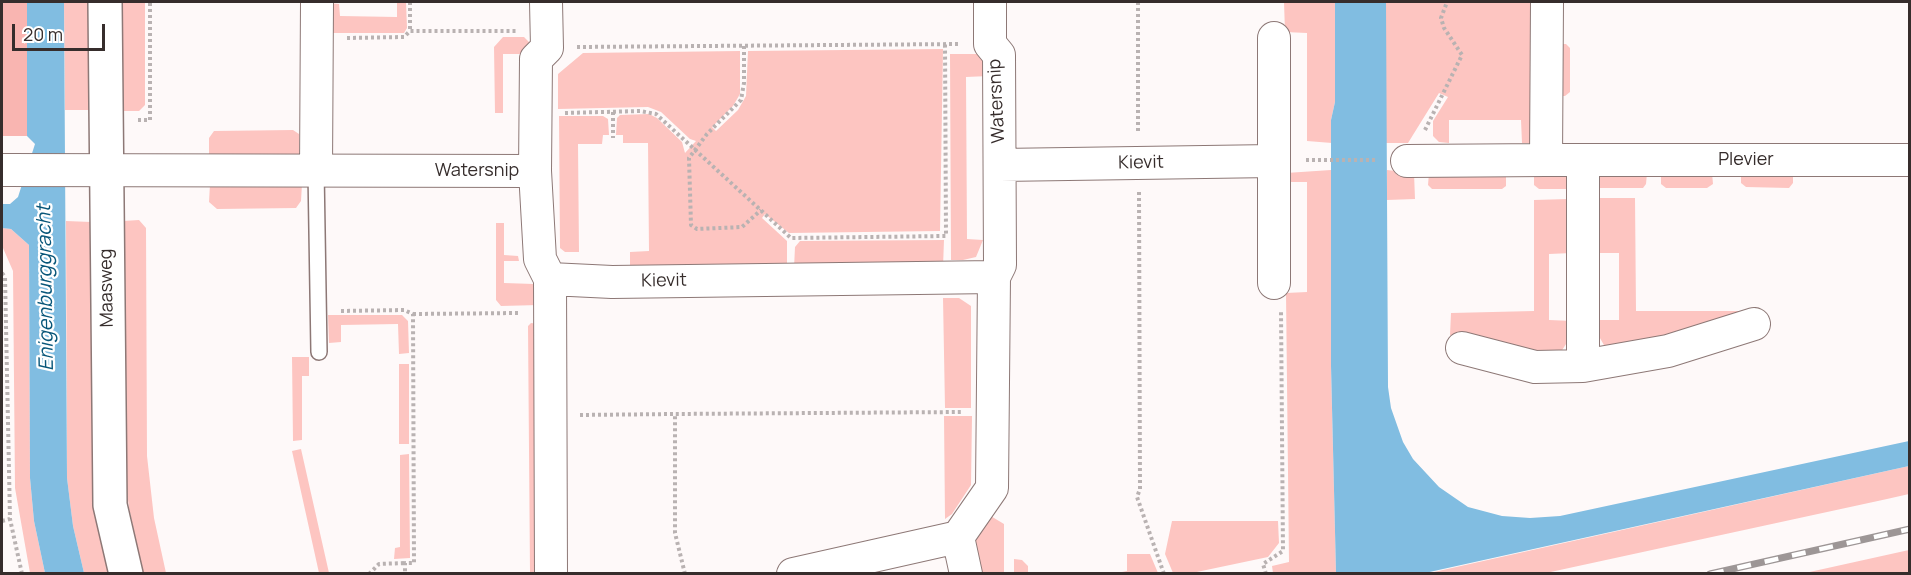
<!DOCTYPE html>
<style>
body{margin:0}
#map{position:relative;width:1911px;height:575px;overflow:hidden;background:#fef9f9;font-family:Manrope,sans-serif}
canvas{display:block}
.frame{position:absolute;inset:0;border:3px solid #362d2c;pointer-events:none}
.scale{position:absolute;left:12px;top:24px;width:93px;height:27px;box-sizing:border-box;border:3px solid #362d2c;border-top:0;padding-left:8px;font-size:18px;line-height:21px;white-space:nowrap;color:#362d2c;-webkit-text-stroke:4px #fff;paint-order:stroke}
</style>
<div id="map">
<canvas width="1911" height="575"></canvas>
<div class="frame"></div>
<div class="scale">20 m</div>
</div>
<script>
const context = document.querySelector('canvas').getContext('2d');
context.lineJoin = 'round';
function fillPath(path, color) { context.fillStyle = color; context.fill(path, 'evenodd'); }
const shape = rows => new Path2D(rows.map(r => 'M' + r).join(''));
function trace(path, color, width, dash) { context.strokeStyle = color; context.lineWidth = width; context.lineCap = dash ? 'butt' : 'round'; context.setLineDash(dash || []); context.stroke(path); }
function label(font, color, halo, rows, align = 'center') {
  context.font = font + ' Manrope,sans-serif'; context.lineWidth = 4.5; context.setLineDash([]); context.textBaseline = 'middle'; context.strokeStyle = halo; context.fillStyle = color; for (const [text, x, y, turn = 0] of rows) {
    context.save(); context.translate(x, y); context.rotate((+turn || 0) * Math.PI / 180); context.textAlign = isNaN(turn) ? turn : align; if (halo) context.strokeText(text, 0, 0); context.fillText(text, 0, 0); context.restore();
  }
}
const green = shape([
 [64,2,89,2,90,110,65,110],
 [122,2,145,2,145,105,139,111,122,111],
 [397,2,406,2,407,28,404,33,326,33,328,3,339,4,340,16,397,17],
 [1284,2,1335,2,1335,102,1331,120,1332,143,1307,141,1307,33,1285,32],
 [1386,2,1533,2,1533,139,1530,143,1522,143,1521,120,1449,120,1449,143,1439,142,1433,136,1433,121,1448,97,1439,93,1408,143,1386,143],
 [503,37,524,37,529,42,529,47,524,54,503,54,503,113,495,113,494,47],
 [1556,44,1566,44,1570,48,1570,92,1565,96,1557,96],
 [943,49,940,231,789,233,765,214,762,218,787,241,787,269,630,270,630,252,649,251,648,143,623,143,623,135,616,135,617,118,620,115,649,114,657,118,682,142,685,153,696,141,690,139,661,112,648,107,558,109,558,74,583,53,740,51,740,94,733,106,712,127,716,131,738,110,746,96,748,51],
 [950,54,979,54,989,64,989,76,966,77,967,239,983,240,976,257,963,260,951,260],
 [603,116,608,119,609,135,603,135,602,144,578,144,579,252,565,252,560,248,559,116],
 [293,130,299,134,299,154,209,155,209,138,214,131],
 [1331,170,1331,367,1336,573,1273,573,1272,566,1289,562,1286,293,1307,292,1307,182,1284,182,1286,173],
 [1387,170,1414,173,1415,199,1387,200],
 [1661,172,1712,173,1713,184,1707,188,1666,188,1661,184],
 [1741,172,1793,172,1793,183,1789,188,1746,187,1741,183],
 [1429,173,1506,173,1506,186,1502,189,1432,189,1428,185],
 [1534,173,1573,174,1568,189,1539,189,1534,185],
 [1647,173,1646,184,1643,188,1600,188,1596,185,1596,174],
 [210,184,302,184,301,201,296,208,217,209,209,202],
 [1600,198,1635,198,1636,311,1741,311,1741,318,1609,354,1596,331,1596,320,1619,320,1619,253,1596,253,1596,203],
 [1568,199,1572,253,1549,254,1549,320,1573,321,1573,333,1559,355,1533,355,1450,335,1451,313,1534,311,1534,200],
 [139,220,146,228,147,456,154,518,166,573,143,573,129,508,124,468,123,221],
 [66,221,91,222,93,465,95,493,110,573,84,573,73,526,67,478],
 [496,223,504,223,504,255,518,256,519,261,504,261,504,283,534,284,539,305,501,306,496,300],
 [3,228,11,229,29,245,30,478,34,521,45,573,30,573,15,488,13,271,3,248],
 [944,240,943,267,794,268,795,247,800,241],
 [943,298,959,298,971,306,971,408,945,408],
 [328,315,402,315,408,321,409,353,399,354,398,324,341,325,341,342,329,343],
 [531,323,539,324,540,573,530,573,528,326],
 [292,357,309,357,309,376,302,376,302,440,293,441],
 [399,364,409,364,409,444,399,444],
 [944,416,972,416,971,485,952,514,945,519],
 [301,449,329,573,319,573,292,451],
 [409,454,410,558,394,559,395,548,400,547,400,455],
 [1909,466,1909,494,1887,499,1546,573,1425,574],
 [989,515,1004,524,1004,573,976,573,973,540],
 [1172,521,1278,521,1279,543,1268,557,1192,573,1173,573,1165,554],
 [1909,550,1909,573,1805,573],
 [1127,554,1150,554,1158,573,1117,573,1127,571],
 [1014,559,1022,560,1028,566,1028,573,1014,573]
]);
const forest = shape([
 [2,2,27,2,27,136,3,136]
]);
const water = shape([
 [27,2,64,2,67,478,73,526,84,573,45,573,34,521,30,478,29,245,11,229,2,228,2,204,10,204,18,197,35,144,27,136],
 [1335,2,1386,2,1388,387,1391,408,1403,442,1413,459,1439,487,1468,507,1502,516,1530,518,1560,516,1909,441,1909,466,1425,573,1336,573,1331,366,1331,120,1335,102]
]);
const path = shape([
 [410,2,410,31],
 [1138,2,1138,134],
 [347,38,404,37,410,31,517,31],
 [744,46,744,83,741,100,707,134,689,158,691,225,697,229,742,227,761,210],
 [577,47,960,44],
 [613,112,613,138],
 [565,113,640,111,656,114,791,238,946,236,945,44],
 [138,120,150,120,150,2],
 [1425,130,1462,55,1444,28,1441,18,1447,2],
 [1306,160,1376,160],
 [1139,192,1140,489,1137,497,1164,574],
 [2,273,5,277,10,519,22,574],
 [341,311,404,310,413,314,414,563,405,563,405,574],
 [413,314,519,313],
 [580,415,675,414],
 [2,521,10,519],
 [369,574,379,564,405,563],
 [685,574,675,533,675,414,961,412],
 [1266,574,1263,564,1283,551,1281,312]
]);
const lane = shape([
 [316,170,319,352]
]);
const street = shape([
 [1547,2,1546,160,1910,160],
 [1407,161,1546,160],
 [1583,161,1583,366],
 [1000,165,1273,161],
 [2,170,535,171,536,59,547,48,546,2],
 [316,170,317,2],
 [535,171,540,259,550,279,551,574],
 [550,279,612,282,994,277],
 [1274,283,1274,38],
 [1462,348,1535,367,1583,366,1668,351,1754,324],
 [958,537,966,574],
 [793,574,958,537,992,488,994,277,1000,265,999,55,990,44,990,2]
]);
const secondary = shape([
 [105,2,110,505,126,574]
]);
const rail = shape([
 [1710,574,1910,529]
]);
const streetNames = [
 ["Watersnip",997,101,-93],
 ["Plevier",1746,160],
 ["Kievit",1141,163,-1],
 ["Watersnip",477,171],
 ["Kievit",664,281,-1],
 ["Maasweg",107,288,-91]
];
const waterNames = [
 ["Enigenburggracht",46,288,-91]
];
fillPath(green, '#fdc5c1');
fillPath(forest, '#f9b5b1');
fillPath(water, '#81bde1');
trace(lane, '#8d7876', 18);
trace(street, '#8d7876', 34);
trace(secondary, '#8d7876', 36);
trace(path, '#b9b2b2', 4, [3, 3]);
trace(lane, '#fff', 15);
trace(street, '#fff', 32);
trace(secondary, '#fff', 33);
trace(rail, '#9d9696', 7);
trace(rail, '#fff', 4.5, [14]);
label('18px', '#362d2c', '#fff', streetNames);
label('italic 20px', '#085679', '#fff', waterNames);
</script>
